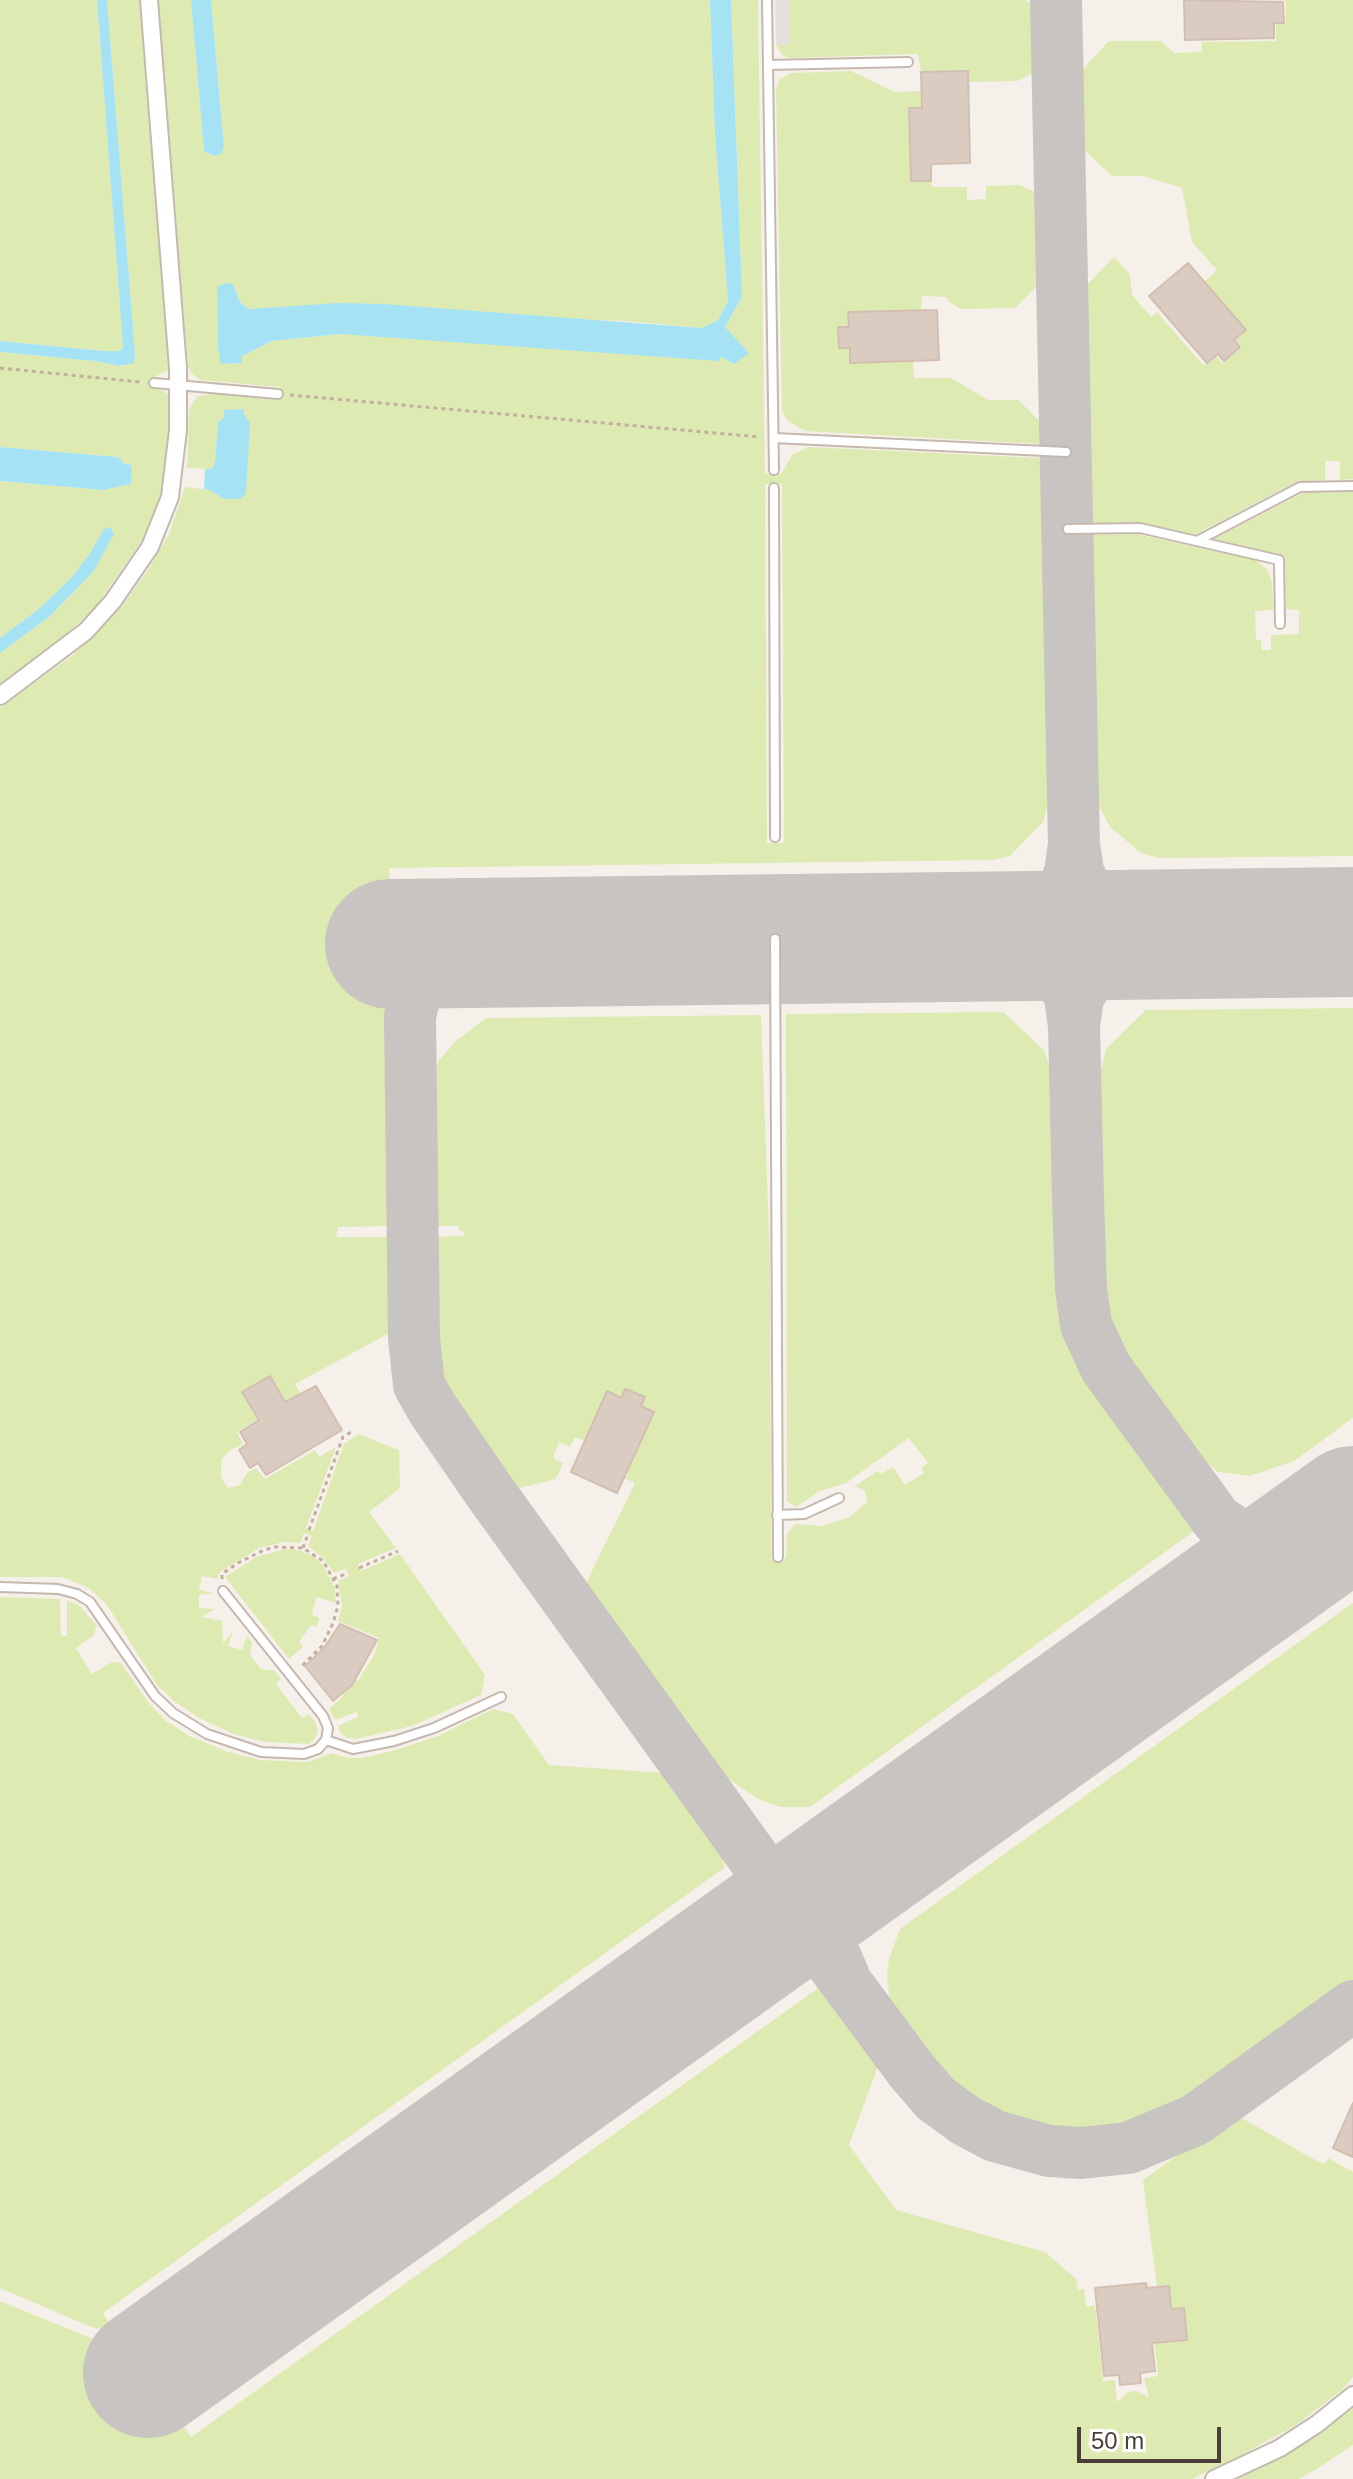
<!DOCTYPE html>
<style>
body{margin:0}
#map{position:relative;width:1353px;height:2479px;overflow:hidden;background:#f6f0ea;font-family:Helvetica,sans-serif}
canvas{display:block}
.scale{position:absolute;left:1077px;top:2427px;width:144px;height:36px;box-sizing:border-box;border:4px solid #4a3f38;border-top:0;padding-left:10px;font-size:24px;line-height:28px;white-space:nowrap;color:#4a3f38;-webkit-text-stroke:6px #fff;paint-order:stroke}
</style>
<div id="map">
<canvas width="1353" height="2479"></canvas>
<div class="scale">50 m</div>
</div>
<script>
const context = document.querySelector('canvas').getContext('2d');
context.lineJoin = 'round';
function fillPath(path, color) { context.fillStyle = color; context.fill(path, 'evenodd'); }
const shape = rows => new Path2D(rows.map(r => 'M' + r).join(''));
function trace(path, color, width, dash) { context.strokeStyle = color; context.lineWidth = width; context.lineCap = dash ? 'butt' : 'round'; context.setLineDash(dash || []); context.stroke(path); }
const green = shape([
 [0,0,97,0,123,347,120,351,104,351,0,341],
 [107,0,139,0,169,370,154,377,154,387,169,394,167,449,161,491,156,511,144,537,98,604,56,644,0,684,0,653,49,617,93,572,104,529,89,555,72,577,41,607,0,638,0,481,103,490,131,484,132,465,125,464,118,457,0,447,0,352,95,361,120,366,125,366,135,354],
 [158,0,191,0,204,150,214,156,224,147,211,0,710,0,715,134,728,301,718,320,702,328,625,321,249,309,240,302,233,284,217,288,218,349,222,364,241,363,241,356,272,341,340,334,721,357,734,364,748,353,725,327,742,297,731,0,758,0,765,474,781,474,793,454,809,447,1038,458,1048,464,1055,776,1043,822,1010,856,993,860,389,868,395,1226,338,1227,336,1237,395,1237,397,1329,295,1384,300,1393,237,1432,243,1444,229,1451,221,1460,221,1477,228,1488,240,1485,247,1473,256,1468,265,1479,315,1450,319,1457,336,1447,306,1528,313,1531,344,1444,358,1434,399,1450,400,1488,369,1512,396,1548,358,1564,361,1571,400,1554,485,1675,481,1695,412,1726,356,1739,348,1738,341,1734,338,1726,358,1717,357,1712,335,1720,329,1709,344,1695,337,1686,348,1674,358,1681,375,1653,379,1638,338,1621,342,1606,338,1581,349,1576,346,1569,334,1573,323,1558,308,1546,312,1536,304,1533,300,1543,284,1542,259,1548,220,1572,217,1579,202,1576,199,1590,213,1593,199,1595,199,1608,215,1609,201,1617,222,1621,223,1643,233,1631,228,1646,242,1650,247,1636,252,1642,250,1655,261,1669,275,1671,281,1679,276,1684,302,1718,309,1714,315,1722,318,1730,315,1739,309,1744,265,1742,233,1734,201,1719,174,1701,157,1685,107,1605,89,1588,62,1577,0,1577,0,708,73,655,121,608,148,570,169,534,185,487,210,490,223,499,224,418,218,422,215,461,212,469,187,468,189,410,197,396,212,394,280,400,280,387,200,380,191,373,188,366],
 [765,484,782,484,784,843,767,843],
 [790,0,1025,0,1038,8,1039,70,1017,81,968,82,968,71,921,72,918,54,789,58,783,56,776,45,790,44],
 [1274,0,1353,0,1353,479,1340,480,1340,461,1325,461,1325,480,1294,483,1194,535,1136,522,1095,523,1085,518,1085,287,1114,257,1130,274,1132,295,1151,317,1157,312,1204,366,1216,356,1223,363,1242,347,1236,340,1247,330,1205,281,1217,270,1192,242,1182,188,1143,176,1112,176,1082,148,1079,73,1109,41,1161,41,1174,53,1202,52,1202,42,1276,41,1276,23,1286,23,1286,1],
 [851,71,895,92,921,91,922,108,912,181,931,181,932,187,967,187,967,200,986,199,986,186,1020,185,1042,195,1044,278,1016,308,960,309,947,300,947,297,922,296,921,310,849,312,849,327,839,327,850,348,850,363,913,361,914,378,951,378,988,400,1018,400,1047,428,1048,441,1039,444,805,431,788,421,782,411,776,88,780,79,791,73],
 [1353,492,1353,856,1158,858,1141,853,1110,827,1098,804,1091,765,1085,542,1093,535,1136,534,1255,560,1267,569,1272,582,1273,610,1255,611,1256,640,1261,640,1261,650,1271,650,1271,635,1299,634,1299,610,1286,609,1285,556,1214,539,1303,493],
 [1353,1008,1353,1418,1294,1461,1250,1476,1218,1472,1180,1441,1126,1364,1113,1342,1101,1308,1095,1094,1106,1049,1146,1010],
 [1003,1012,1044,1050,1058,1093,1065,1304,1074,1347,1092,1378,1197,1529,810,1807,780,1807,758,1799,721,1774,585,1585,635,1483,624,1478,628,1475,627,1471,654,1413,641,1406,644,1397,626,1389,621,1398,607,1392,585,1441,575,1437,570,1447,559,1442,553,1458,563,1463,556,1479,515,1489,444,1389,433,1360,432,1237,464,1236,465,1233,459,1230,459,1226,431,1226,429,1093,439,1060,457,1040,486,1018,761,1015,770,1259,771,1559,786,1559,787,1534,795,1524,822,1526,850,1517,867,1502,865,1491,855,1486,877,1471,881,1474,893,1467,905,1485,924,1473,921,1468,928,1463,909,1438,846,1483,820,1491,796,1507,787,1501,786,1014],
 [285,1549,299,1550,315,1557,323,1566,335,1588,336,1603,316,1597,312,1615,320,1618,316,1627,311,1625,299,1642,303,1647,289,1659,225,1577,256,1557],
 [0,1597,60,1599,61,1636,67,1636,67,1600,80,1606,97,1626,93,1636,76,1648,92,1674,112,1662,121,1663,148,1702,165,1720,189,1736,228,1752,260,1760,308,1762,332,1753,348,1758,361,1758,396,1750,438,1736,493,1709,513,1714,549,1765,664,1773,722,1852,724,1868,103,2313,110,2325,100,2329,91,2327,0,2288],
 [1353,1603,1353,1986,1190,2102,1160,2117,1130,2128,1077,2134,1027,2127,985,2111,957,2091,938,2074,918,2049,904,2030,890,2003,887,1976,889,1959,900,1929],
 [825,1983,880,2061,849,2145,896,2210,1045,2252,1076,2279,1078,2290,1084,2289,1086,2306,1095,2306,1103,2381,1115,2380,1117,2402,1128,2392,1136,2391,1149,2397,1144,2378,1158,2376,1152,2320,1161,2318,1143,2180,1235,2114,1315,2160,1325,2164,1328,2158,1353,2172,1353,2377,1342,2390,1296,2425,1240,2456,1192,2479,0,2479,0,2301,98,2341,109,2340,117,2335,191,2437],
 [1353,2408,1353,2445,1320,2467,1299,2479,1239,2479,1299,2447]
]);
const parking = shape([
 [775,0,790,0,790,44,776,45]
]);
const water = shape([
 [97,0,107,0,135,354,134,363,120,366,95,361,0,352,0,341,104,351,120,351,123,347],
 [191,0,211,0,224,147,221,154,214,156,204,151],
 [710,0,731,0,742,297,725,327,749,353,734,364,721,357,719,361,340,334,272,341,242,356,242,363,221,364,218,349,217,287,225,283,233,284,240,302,249,309,338,303,383,304,702,328,718,320,728,301,715,134],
 [244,409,244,415,250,423,246,493,240,499,223,499,210,490,204,489,205,469,212,469,215,461,218,422,224,418,224,410],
 [0,447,118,457,125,464,132,465,131,484,103,490,0,481],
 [110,527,114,534,93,572,49,617,0,653,0,638,41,607,72,577,89,555,104,529]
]);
const taxiway = shape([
 [1074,844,1078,872,1087,891,1100,908,1117,920,1138,928,1164,934],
 [1164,934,1138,939,1118,948,1100,961,1078,997,1074,1026,1078,1197,1081,1289,1086,1325,1106,1368,1217,1520,1239,1535,1257,1541,1279,1544,1301,1540,1353,1520],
 [983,937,1027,921,1062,892,1070,873,1074,844,1056,0],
 [983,937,1011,943,1047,963,1062,980,1070,997,1074,1026],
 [480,943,458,946,437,955,425,969,415,993,410,1017,414,1338,419,1385,432,1408,489,1491,750,1853,911,2070,936,2099,965,2120,995,2136,1049,2151,1081,2153,1128,2148,1195,2120,1353,2006],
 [844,1977,832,1949,831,1927,835,1906,845,1885,862,1863]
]);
const runway = shape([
 [390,944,1353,932],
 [148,2373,1353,1511]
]);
const building = shape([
 [1184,0,1283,2,1284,23,1274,23,1274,38,1185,40,1184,0],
 [968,71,970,163,931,164,931,181,911,181,909,108,922,108,921,72,968,71],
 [1188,263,1246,330,1234,340,1240,347,1224,361,1218,354,1207,363,1149,296,1188,263],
 [937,310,939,360,850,363,850,348,839,348,838,327,849,327,848,312,937,310],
 [270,1376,285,1402,316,1386,342,1430,266,1475,258,1463,250,1468,239,1450,247,1444,240,1432,259,1420,242,1392,270,1376],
 [625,1389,645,1397,641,1406,654,1412,617,1493,571,1472,607,1391,621,1398,625,1389],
 [340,1624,377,1640,352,1685,333,1701,305,1666,324,1648,340,1624],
 [1353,2103,1353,2157,1333,2148,1353,2103],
 [1146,2283,1147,2288,1169,2286,1171,2309,1184,2308,1187,2340,1152,2343,1155,2371,1140,2373,1141,2383,1120,2385,1119,2375,1104,2376,1095,2288,1146,2283]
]);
const path = shape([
 [0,368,140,382],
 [290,395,760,437],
 [309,1530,343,1437,351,1432],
 [303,1548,308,1534],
 [359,1568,398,1551],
 [222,1579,222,1574,238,1563,264,1550,275,1547,303,1548,323,1561,337,1586,338,1606,333,1623,322,1646,300,1668],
 [333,1579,348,1573]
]);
const service = shape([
 [767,0,774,470],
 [768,65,908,62],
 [154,383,278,394],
 [774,438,1066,452],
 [774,488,775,837],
 [1068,529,1140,528,1279,560,1280,624],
 [1197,541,1300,487,1353,486],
 [775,939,778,1557],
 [777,1515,804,1514,839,1498],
 [0,1587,58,1589,77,1594,90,1602,155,1696,173,1713,207,1734,261,1752,304,1754,318,1749,326,1740,328,1728,323,1716,223,1591],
 [326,1740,353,1749,394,1741,434,1728,501,1697]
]);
const minor = shape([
 [0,696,86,631,113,601,150,547,170,497,178,430,178,368,149,0],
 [1214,2479,1280,2448,1317,2424,1353,2395]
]);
fillPath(green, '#ddebb2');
fillPath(parking, '#e4e1df');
fillPath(water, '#a5e3f4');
trace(taxiway, '#c8c4c2', 52);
trace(runway, '#c8c4c2', 130);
fillPath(building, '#dbccc2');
trace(building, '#d3bfb2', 2);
trace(service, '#c5b9af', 12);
trace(minor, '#c5b9af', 20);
trace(path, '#c4ae9d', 3, [4, 4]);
trace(service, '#fff', 8);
trace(minor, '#fff', 16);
</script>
